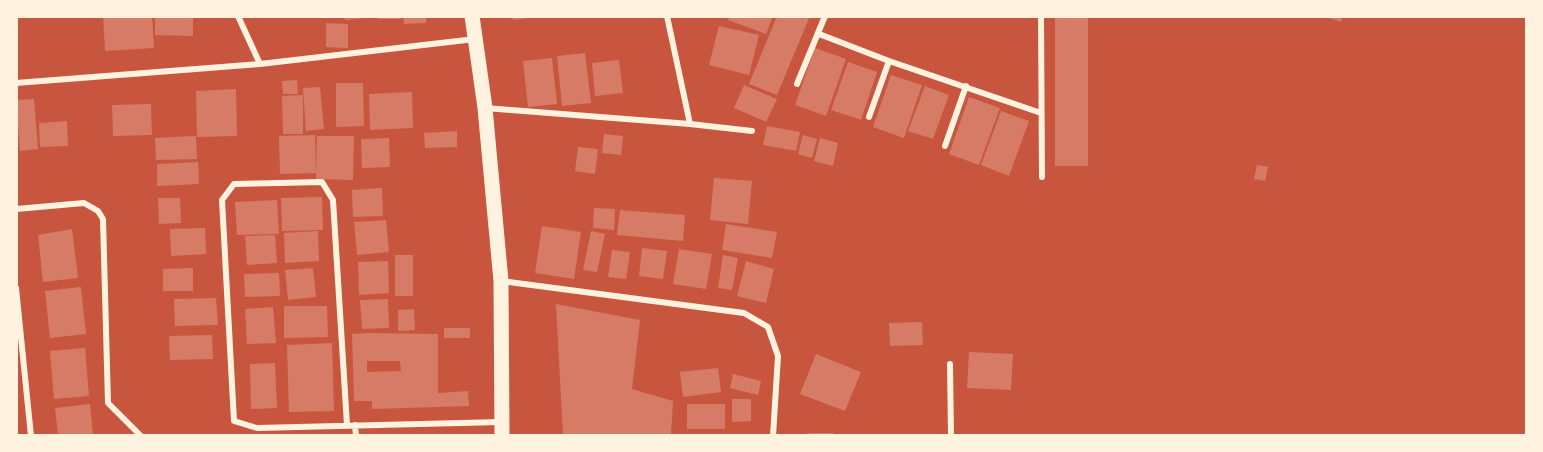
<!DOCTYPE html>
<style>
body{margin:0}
#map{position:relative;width:1543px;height:452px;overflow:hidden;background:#c8553d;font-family:Georgia,serif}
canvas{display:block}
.frame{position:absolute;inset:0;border:18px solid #fff3e0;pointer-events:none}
</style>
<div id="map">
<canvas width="1543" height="452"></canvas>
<div class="frame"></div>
</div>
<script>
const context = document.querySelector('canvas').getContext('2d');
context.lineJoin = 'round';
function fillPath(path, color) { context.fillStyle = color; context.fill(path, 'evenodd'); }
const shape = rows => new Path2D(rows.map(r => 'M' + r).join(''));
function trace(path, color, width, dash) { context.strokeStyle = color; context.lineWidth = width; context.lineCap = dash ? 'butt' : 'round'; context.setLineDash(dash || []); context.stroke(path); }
const building = shape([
 [103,16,152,16,154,48,105,51],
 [155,16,193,16,193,36,155,35],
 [345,16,365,16,365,18,345,20],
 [378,16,401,16,401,19,378,19],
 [403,16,426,16,426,23,404,24],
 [512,16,528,16,528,18,513,20],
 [730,16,773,16,766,34,728,20],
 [777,16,810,16,777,95,749,84],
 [1055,16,1088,16,1088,166,1055,166],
 [1324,16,1342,16,1341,22],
 [326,23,348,24,348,48,326,47],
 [719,26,759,35,749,75,709,65],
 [815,48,846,59,826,116,795,105],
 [585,53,591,103,562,106,557,56],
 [552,58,557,104,528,107,523,61],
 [619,60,623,93,595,96,592,63],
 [848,62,877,72,861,120,831,110],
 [891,75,922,85,904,138,873,127],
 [297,80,298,94,283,94,282,81],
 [336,83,363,83,364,126,336,127],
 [744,85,777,99,766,122,734,108],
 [925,86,949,95,933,139,908,131],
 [320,87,324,129,306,131,303,88],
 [236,89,237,136,197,137,196,91],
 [412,92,413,128,370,130,369,94],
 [303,95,303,134,283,134,282,96],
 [969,97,1000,108,979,165,949,154],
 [34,99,38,149,20,151,16,100],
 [151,104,152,135,113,136,112,105],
 [1001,111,1029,121,1009,176,981,165],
 [67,121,68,146,40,147,39,123],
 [767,126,800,132,796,151,763,145],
 [457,131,457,147,425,148,424,133],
 [604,134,623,136,621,155,602,153],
 [315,135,316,173,280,174,279,136],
 [803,135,817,139,812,158,798,154],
 [196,136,197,159,156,160,155,138],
 [317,136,354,136,353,180,316,179],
 [389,138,390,167,362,168,361,139],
 [820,138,838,143,833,166,814,161],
 [578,147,598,149,595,174,575,171],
 [198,162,199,184,157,186,157,164],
 [1257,165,1268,167,1265,181,1254,179],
 [714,178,752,181,748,224,710,220],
 [382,188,383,216,353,217,352,190],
 [322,197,323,230,282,231,281,198],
 [158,198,180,198,181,223,159,224],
 [277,200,279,234,237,235,235,202],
 [594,208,615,209,614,230,593,228],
 [620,210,685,215,683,241,617,235],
 [386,220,389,252,357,255,354,222],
 [726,224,777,232,772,258,722,250],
 [542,226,581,232,574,279,535,273],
 [205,228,206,254,171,256,170,229],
 [72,229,78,278,43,282,38,235],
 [318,231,319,261,285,263,284,233],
 [591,231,605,234,597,272,583,270],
 [275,235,277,263,247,265,245,236],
 [642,248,667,251,663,279,639,276],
 [679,249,712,254,706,289,673,284],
 [612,250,630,252,626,279,608,277],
 [395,255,413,255,413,296,395,296],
 [723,255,738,258,732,290,718,288],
 [388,261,389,293,359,295,358,262],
 [746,261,774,269,766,303,737,296],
 [193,268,193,291,163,291,163,269],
 [313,268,316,297,288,300,285,270],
 [279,273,280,296,245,297,244,274],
 [81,287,86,334,50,338,45,291],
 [216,298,218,325,175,326,174,299],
 [388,299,389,328,362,329,360,300],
 [556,304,640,320,632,389,673,401,671,435,563,435],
 [284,306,327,306,328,337,284,338],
 [273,307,276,343,247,344,245,309],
 [414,309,415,330,398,331,398,310],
 [922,322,923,345,890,346,889,323],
 [444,328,470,328,470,338,444,338],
 [366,333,438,334,438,393,468,391,469,406,372,409,372,401,354,401,352,334],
 [367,361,400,361,401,371,367,372],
 [212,335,213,359,170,360,169,336],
 [332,343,334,411,289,412,287,345],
 [85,348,89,396,54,399,50,351],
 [969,352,1013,354,1011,390,967,388],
 [816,354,861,372,845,411,800,394],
 [275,363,277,408,251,409,250,364],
 [718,368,721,392,683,397,680,372],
 [733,374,761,381,758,395,730,388],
 [732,399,751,399,751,421,732,422],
 [90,404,93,435,58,435,55,408],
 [687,404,725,404,725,429,687,429],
 [807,433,834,433,834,435,807,435]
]);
const minor = shape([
 [238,16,260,64],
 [667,16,690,124],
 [1041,16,1042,177],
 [819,34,889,61,1041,113],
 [16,83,260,64,475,39],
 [797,84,825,16],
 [485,108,690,124,752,131],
 [869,117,889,61],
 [945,146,966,86],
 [16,209,84,203,98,211,103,219,108,403,141,436],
 [501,281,744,313,768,327,778,356,773,436],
 [16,288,31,436],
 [950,364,951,436],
 [347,425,333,200,322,182,234,184,222,200,234,421,257,428,501,422],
 [355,425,356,436]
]);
const primary = shape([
 [472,16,485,108,501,281,502,436]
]);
fillPath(building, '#d67c66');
trace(minor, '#fff3e0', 6);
trace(primary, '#fff3e0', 15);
</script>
